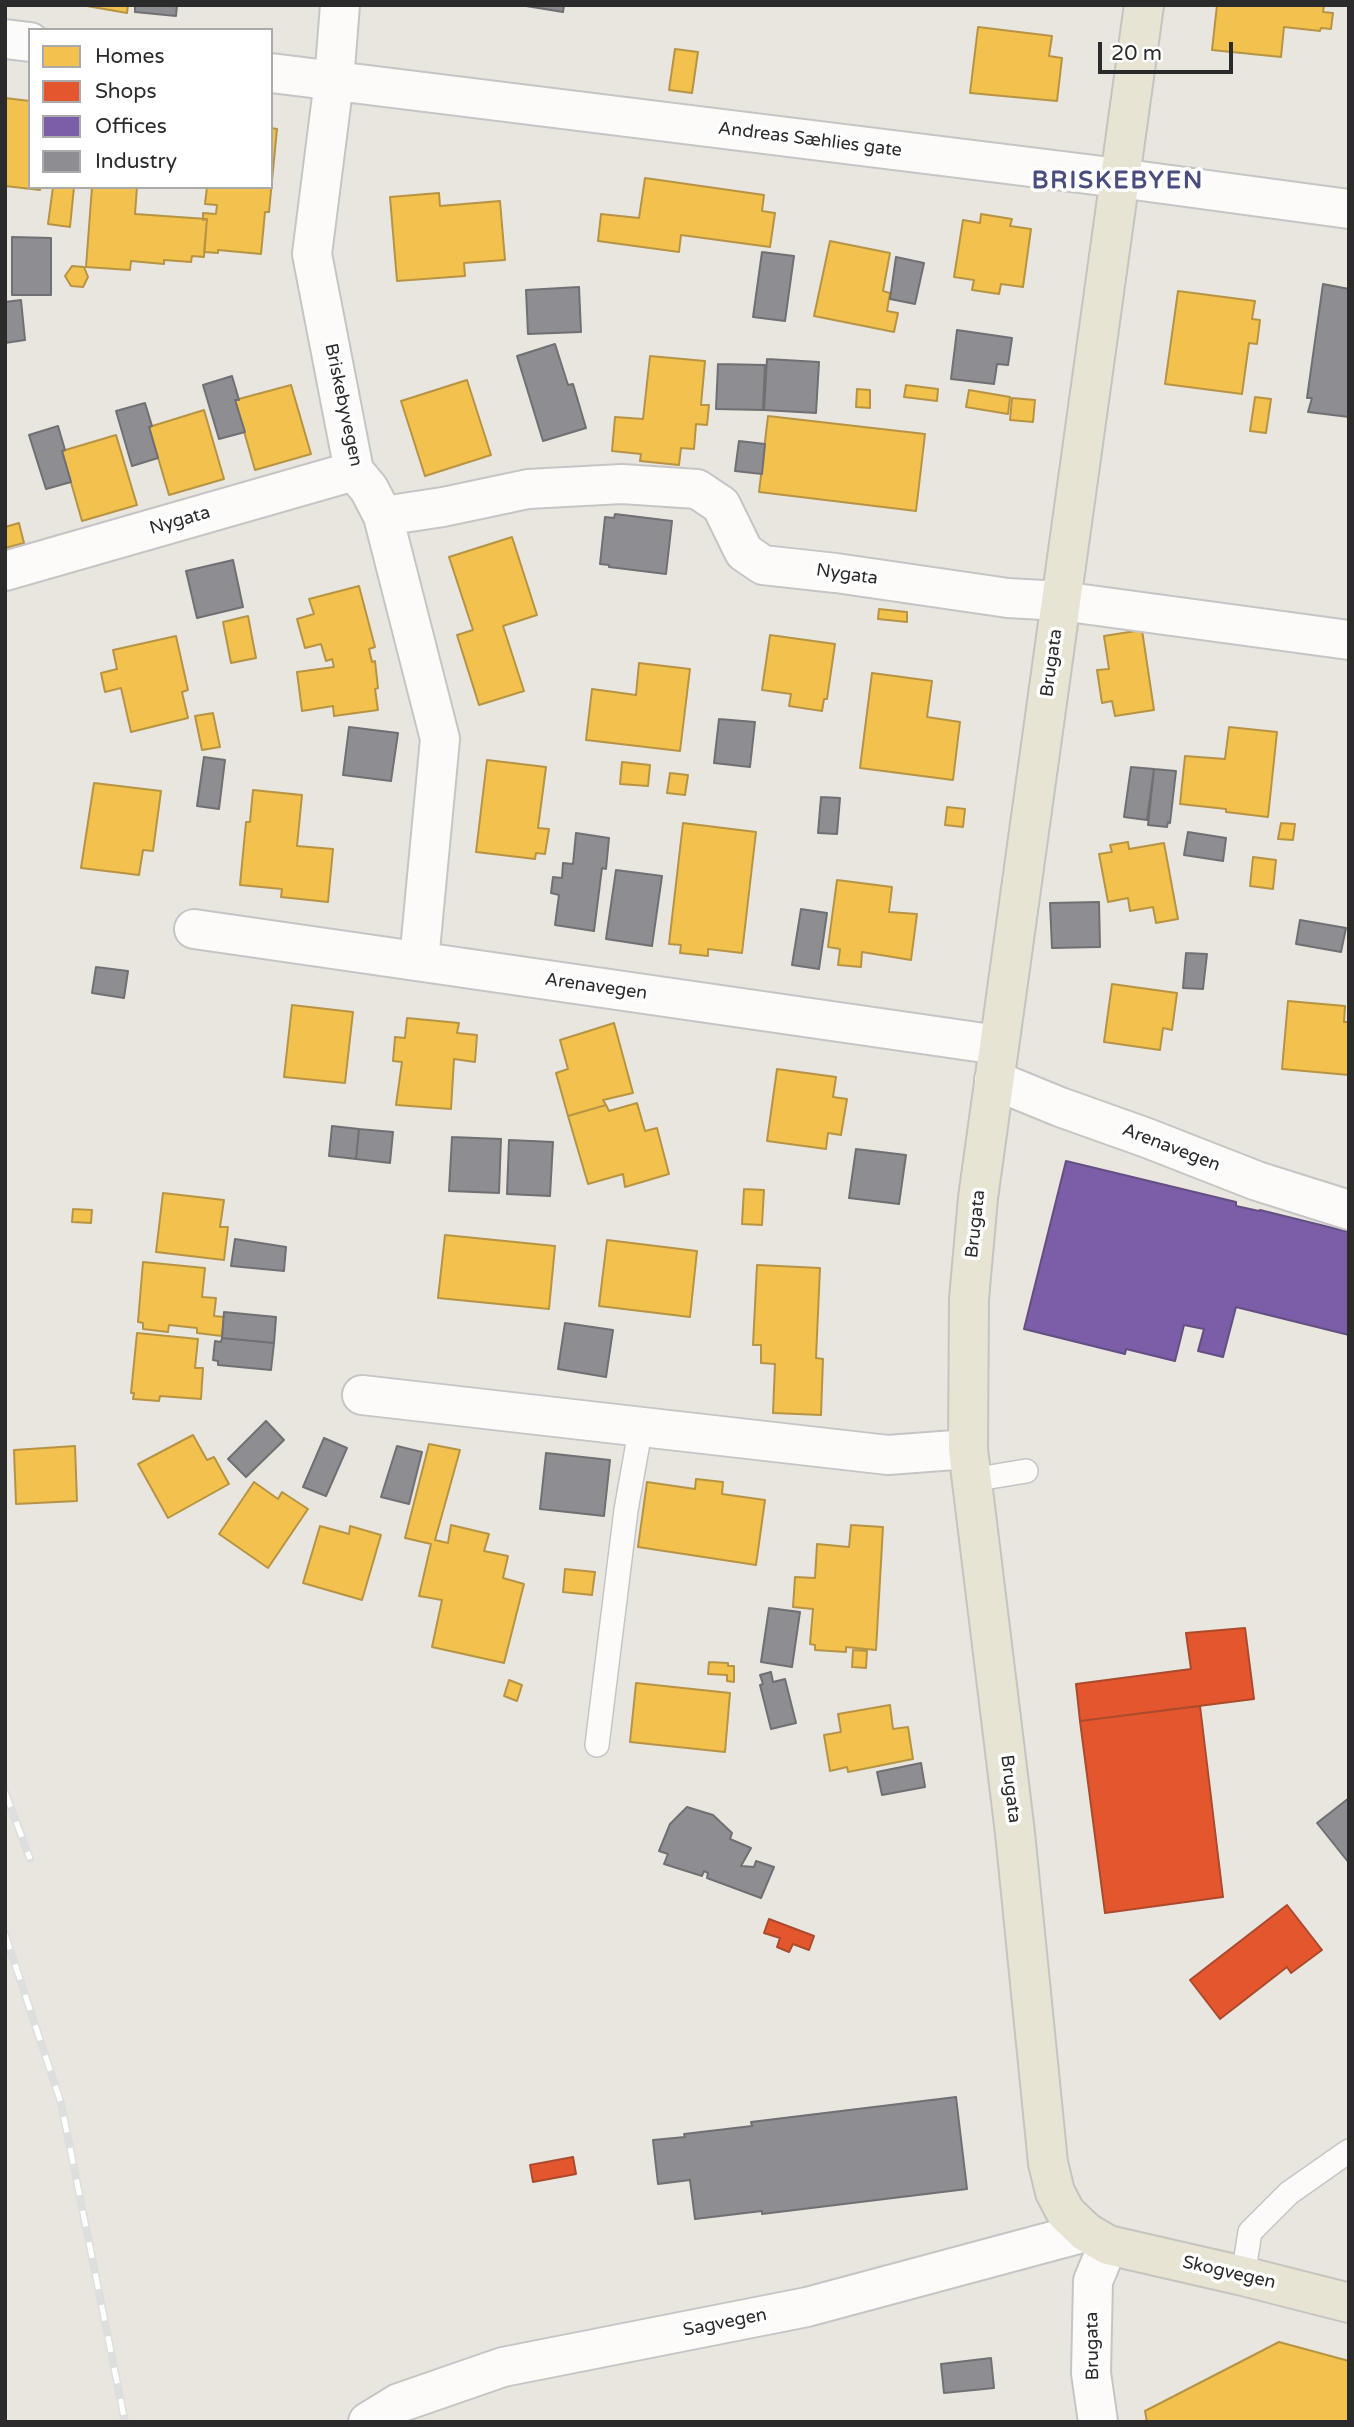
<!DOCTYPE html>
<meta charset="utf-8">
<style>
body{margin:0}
#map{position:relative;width:1354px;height:2427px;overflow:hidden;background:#e9e6e0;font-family:"Varela Round",sans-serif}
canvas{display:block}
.frame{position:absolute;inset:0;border:7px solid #2b2b2b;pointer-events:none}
.legend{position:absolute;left:28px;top:28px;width:245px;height:161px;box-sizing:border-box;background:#fff;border:2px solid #aaa;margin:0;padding:9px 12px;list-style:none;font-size:21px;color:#2b2b2b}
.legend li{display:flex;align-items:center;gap:14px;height:35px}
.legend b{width:35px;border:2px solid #aaa}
.scale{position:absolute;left:1098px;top:42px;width:135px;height:32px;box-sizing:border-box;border:4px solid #2b2b2b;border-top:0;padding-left:9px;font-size:21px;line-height:24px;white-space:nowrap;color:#2b2b2b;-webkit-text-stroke:5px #fff;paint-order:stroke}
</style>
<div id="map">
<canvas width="1354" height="2427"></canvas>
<div class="frame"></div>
<ul class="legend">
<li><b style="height:19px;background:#f2c14e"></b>Homes</li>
<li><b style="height:19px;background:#e4572e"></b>Shops</li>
<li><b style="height:19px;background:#7b5ea7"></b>Offices</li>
<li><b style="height:19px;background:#8d8d92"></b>Industry</li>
</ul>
<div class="scale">20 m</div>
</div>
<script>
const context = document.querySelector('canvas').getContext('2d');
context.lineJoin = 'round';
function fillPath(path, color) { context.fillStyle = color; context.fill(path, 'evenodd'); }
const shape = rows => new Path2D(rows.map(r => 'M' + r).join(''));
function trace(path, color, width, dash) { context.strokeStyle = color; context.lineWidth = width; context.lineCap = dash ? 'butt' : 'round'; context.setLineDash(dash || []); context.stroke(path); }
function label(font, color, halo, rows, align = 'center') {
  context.font = font + ' "Varela Round",sans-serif'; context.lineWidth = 7; context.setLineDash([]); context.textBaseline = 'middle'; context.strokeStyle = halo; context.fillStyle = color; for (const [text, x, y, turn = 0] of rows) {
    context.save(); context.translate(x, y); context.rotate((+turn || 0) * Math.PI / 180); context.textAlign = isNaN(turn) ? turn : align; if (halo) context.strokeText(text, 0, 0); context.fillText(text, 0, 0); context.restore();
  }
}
const homes = shape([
 [81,5,128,5,127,13,81,5],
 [1217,5,1324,5,1323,12,1333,13,1331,29,1321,28,1320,31,1284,27,1281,57,1212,50,1217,5],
 [978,27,1052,36,1049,56,1062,58,1057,101,970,93,978,27],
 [675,49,698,52,692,93,669,90,675,49],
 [5,98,30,101,30,187,41,187,40,190,5,186,5,98],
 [271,128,277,129,269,212,265,212,261,254,218,250,218,253,204,252,207,219,203,220,203,213,216,214,217,205,205,204,207,187,271,187,271,128],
 [645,178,764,195,762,211,775,213,770,247,681,235,679,252,598,241,601,214,639,218,645,178],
 [53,187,74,187,70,227,48,224,53,187],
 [92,187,137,187,135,214,207,219,204,257,192,256,191,262,164,260,164,264,131,261,130,270,86,267,92,187],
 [439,193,440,206,500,201,505,260,464,263,465,276,397,281,390,197,439,193],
 [981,214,1012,219,1010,226,1031,229,1023,287,1001,284,999,294,972,290,974,280,954,277,963,220,980,223,981,214],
 [830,241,890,253,883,291,890,293,887,311,898,313,894,332,814,316,830,241],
 [72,266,84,267,88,277,83,287,71,286,65,276,72,266],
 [1178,291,1255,301,1252,319,1260,320,1257,344,1249,343,1242,394,1165,384,1178,291],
 [650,356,705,361,701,405,709,405,707,425,696,424,694,449,681,448,679,465,640,461,641,454,612,451,615,417,643,419,650,356],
 [467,380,491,455,425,476,401,401,467,380],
 [291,385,311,454,255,470,235,400,291,385],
 [906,385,938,389,937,401,904,397,906,385],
 [857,389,870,390,870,408,856,407,857,389],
 [969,390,1010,397,1008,414,966,407,969,390],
 [1255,397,1271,399,1266,433,1250,431,1255,397],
 [1012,398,1035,400,1033,422,1010,420,1012,398],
 [204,410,224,479,169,495,149,427,204,410],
 [768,416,925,434,916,511,759,492,768,416],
 [116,435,137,505,82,521,62,451,116,435],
 [19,523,24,543,5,548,5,527,19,523],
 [512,537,537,615,503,626,524,691,479,705,457,635,473,630,449,557,512,537],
 [359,586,375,647,369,649,372,662,375,661,378,688,375,689,378,710,334,716,333,706,302,711,297,672,334,667,332,659,326,661,321,644,305,648,297,619,314,614,309,599,359,586],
 [879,609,907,612,907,622,878,619,879,609],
 [248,616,256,658,231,663,223,622,248,616],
 [1142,630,1154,710,1115,716,1112,701,1102,703,1097,670,1109,669,1104,636,1142,630],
 [770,635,835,644,827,699,824,699,822,711,789,706,791,694,762,690,770,635],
 [176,636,188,690,182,692,188,718,131,732,121,688,105,692,101,673,117,669,113,650,176,636],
 [639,663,690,669,680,751,586,740,592,689,636,695,639,663],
 [872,673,932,681,927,717,960,722,953,780,860,768,872,673],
 [213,713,220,747,202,750,195,716,213,713],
 [1229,727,1277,732,1268,817,1226,812,1226,809,1180,804,1185,756,1225,759,1229,727],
 [487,760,546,767,538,828,549,829,545,854,536,853,535,859,476,852,487,760],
 [622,762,650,765,648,786,620,784,622,762],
 [670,773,688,775,685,795,667,793,670,773],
 [94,783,161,791,153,851,143,850,139,875,81,868,94,783],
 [253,790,302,795,297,846,333,849,328,902,281,897,282,889,240,885,246,822,250,822,253,790],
 [947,807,965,809,963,827,945,825,947,807],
 [683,823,756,832,742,953,708,949,708,956,680,953,681,945,669,944,683,823],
 [1281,823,1295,824,1293,840,1278,839,1281,823],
 [1128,842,1129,849,1164,843,1178,919,1156,923,1153,907,1130,911,1128,898,1108,902,1099,854,1112,852,1110,845,1128,842],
 [1253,857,1276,860,1273,889,1250,886,1253,857],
 [837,880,892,887,889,912,917,914,911,960,862,952,861,967,838,965,840,949,828,947,837,880],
 [1112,984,1177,993,1172,1030,1163,1028,1160,1050,1104,1042,1112,984],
 [1288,1001,1345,1006,1344,1022,1349,1022,1349,1075,1282,1069,1288,1001],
 [292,1005,353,1012,345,1083,284,1077,292,1005],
 [407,1018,459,1023,457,1033,477,1035,475,1062,454,1059,451,1109,396,1105,402,1062,393,1061,395,1037,405,1038,407,1018],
 [614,1023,633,1093,603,1100,606,1105,568,1116,556,1073,568,1069,560,1040,614,1023],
 [777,1069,836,1077,833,1097,847,1099,841,1135,828,1133,826,1149,767,1141,777,1069],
 [637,1103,645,1131,657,1128,669,1174,625,1187,623,1174,588,1184,568,1116,606,1105,609,1111,637,1103],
 [744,1189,764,1190,762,1225,742,1224,744,1189],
 [163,1193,224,1200,220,1227,228,1227,224,1260,156,1252,163,1193],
 [73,1209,92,1210,91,1223,72,1222,73,1209],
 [445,1235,555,1246,549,1309,438,1298,445,1235],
 [607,1240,697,1251,690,1317,599,1306,607,1240],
 [143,1262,205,1268,202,1297,216,1298,214,1316,224,1317,222,1336,197,1333,197,1328,169,1325,168,1332,143,1329,143,1323,138,1322,143,1262],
 [757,1265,820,1268,816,1358,823,1359,821,1415,773,1413,775,1364,761,1363,761,1345,753,1345,757,1265],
 [137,1333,198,1339,195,1368,203,1368,201,1399,160,1396,159,1401,133,1399,134,1393,131,1393,137,1333],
 [193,1435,207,1460,214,1457,229,1484,168,1518,138,1464,193,1435],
 [429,1444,460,1450,435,1540,448,1543,451,1525,489,1534,484,1551,508,1556,503,1578,524,1584,504,1663,432,1647,442,1600,419,1596,431,1544,405,1538,429,1444],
 [75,1446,77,1501,16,1504,14,1450,75,1446],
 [696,1479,723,1482,722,1494,765,1500,756,1565,638,1547,647,1482,695,1489,696,1479],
 [254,1482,278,1499,282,1492,308,1509,268,1568,219,1534,254,1482],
 [851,1525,883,1527,876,1650,846,1647,846,1652,815,1650,815,1645,810,1644,813,1609,793,1607,795,1577,815,1578,817,1544,849,1547,851,1525],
 [320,1526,349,1534,350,1526,381,1535,362,1600,303,1583,320,1526],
 [565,1569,595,1572,592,1595,563,1592,565,1569],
 [853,1650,867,1651,866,1668,852,1667,853,1650],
 [709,1662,728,1663,728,1666,734,1666,734,1682,727,1681,727,1675,708,1674,709,1662],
 [509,1680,522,1685,517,1701,504,1696,509,1680],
 [636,1683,730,1693,725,1752,630,1742,636,1683],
 [890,1705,893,1729,908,1727,913,1759,848,1772,847,1767,830,1771,824,1735,841,1732,838,1714,890,1705],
 [1279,2342,1349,2361,1349,2422,1147,2422,1145,2411,1279,2342]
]);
const shops = shape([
 [1245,1628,1254,1699,1080,1721,1076,1684,1191,1669,1186,1633,1245,1628],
 [1200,1706,1223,1897,1105,1913,1080,1721,1200,1706],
 [1287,1905,1322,1950,1291,1973,1287,1967,1220,2019,1190,1980,1287,1905],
 [769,1919,814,1936,809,1950,793,1944,789,1952,777,1947,780,1938,764,1933,769,1919],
 [573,2157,576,2174,533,2182,530,2165,573,2157]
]);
const offices = shape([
 [1066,1161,1236,1202,1236,1206,1259,1211,1260,1210,1349,1232,1349,1335,1236,1307,1223,1357,1198,1351,1204,1329,1184,1325,1175,1361,1126,1349,1125,1354,1024,1329,1066,1161]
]);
const industry = shape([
 [135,5,177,5,176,16,135,12,135,5],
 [520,5,564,5,563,12,520,5],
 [12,237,51,238,51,295,12,295,12,237],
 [762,252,794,256,785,321,753,317,762,252],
 [896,257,924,263,915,304,890,299,896,257],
 [1323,284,1349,289,1349,417,1308,412,1312,398,1307,398,1323,284],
 [579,287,581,332,528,334,526,290,579,287],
 [21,300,25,340,5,343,5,302,21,300],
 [957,330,1012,338,1008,365,997,364,994,384,951,379,957,330],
 [555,344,568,385,573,384,586,428,543,441,517,356,555,344],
 [767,359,819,362,816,413,764,410,767,359],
 [718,364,765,365,763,410,716,409,718,364],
 [232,376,239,400,235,400,245,432,219,439,203,385,232,376],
 [145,403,152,426,149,427,158,458,132,466,116,411,145,403],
 [58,426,65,450,62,451,71,482,46,489,29,435,58,426],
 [739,441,765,444,762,474,735,471,739,441],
 [615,514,672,521,666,574,609,567,609,565,600,564,605,517,614,518,615,514],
 [233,560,243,607,197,618,186,571,233,560],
 [719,719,755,722,750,767,714,763,719,719],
 [349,727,398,733,391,781,343,775,349,727],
 [204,757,225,760,219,809,197,806,204,757],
 [1131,767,1154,769,1147,820,1124,817,1131,767],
 [1154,769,1176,771,1170,823,1168,822,1167,827,1148,825,1154,769],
 [821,797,840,798,837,834,818,833,821,797],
 [1188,832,1226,838,1223,861,1184,855,1188,832],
 [576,833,609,838,606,869,602,868,594,931,555,925,559,895,551,893,553,877,562,878,563,863,573,864,576,833],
 [616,870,662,876,652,946,606,939,616,870],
 [1099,902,1100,947,1052,948,1050,903,1099,902],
 [801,909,827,913,819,969,792,965,801,909],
 [1300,920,1346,928,1341,952,1296,944,1300,920],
 [1186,953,1207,954,1203,989,1183,988,1186,953],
 [96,967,128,971,124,998,92,993,96,967],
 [332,1126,359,1129,356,1159,329,1156,332,1126],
 [359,1129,393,1132,390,1163,356,1159,359,1129],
 [452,1137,501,1139,499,1193,449,1191,452,1137],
 [509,1140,553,1142,550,1196,507,1194,509,1140],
 [856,1149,906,1155,899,1204,849,1198,856,1149],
 [235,1239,286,1247,284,1271,231,1266,235,1239],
 [224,1312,276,1317,274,1343,222,1338,224,1312],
 [565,1323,613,1330,606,1377,558,1369,565,1323],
 [222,1338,274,1343,271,1370,218,1365,218,1361,213,1360,215,1341,221,1342,222,1338],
 [266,1421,284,1440,246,1477,228,1459,266,1421],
 [324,1438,347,1448,326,1496,303,1487,324,1438],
 [397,1446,422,1452,409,1504,381,1497,397,1446],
 [546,1453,610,1460,604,1516,540,1509,546,1453],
 [769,1608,800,1612,792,1667,761,1662,769,1608],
 [771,1672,773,1682,785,1679,796,1723,771,1729,760,1685,763,1684,760,1675,771,1672],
 [921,1763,925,1787,882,1795,877,1772,921,1763],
 [1349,1798,1349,1863,1317,1823,1349,1798],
 [687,1807,713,1815,732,1833,730,1839,751,1848,741,1866,754,1867,756,1861,774,1867,761,1898,707,1878,708,1873,704,1871,702,1876,664,1864,668,1854,659,1851,670,1824,687,1807],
 [956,2097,967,2189,762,2214,762,2211,695,2219,690,2180,658,2184,653,2140,685,2137,684,2134,752,2126,751,2122,956,2097],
 [991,2358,994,2388,944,2393,941,2364,991,2358]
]);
const service = shape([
 [972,1480,1026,1471],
 [597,1745,626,1510,641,1426],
 [1243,2276,1250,2232,1289,2193,1349,2151]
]);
const minor = shape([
 [340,5,334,81,312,254,354,471,369,489,383,516,440,739,419,961],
 [5,39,30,42],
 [271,73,1119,178,1349,209],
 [383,516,443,507,528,489,622,484,697,489,721,505,744,552,763,565,836,573,1008,598,1061,601,1349,640],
 [5,571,354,471],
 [194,929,998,1045],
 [994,1080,1060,1107,1147,1138,1257,1181,1349,1210],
 [362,1395,888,1455,968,1449],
 [368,2422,399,2403,503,2367,807,2307,1086,2232],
 [1098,2422,1091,2373,1093,2281,1108,2245]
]);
const primary = shape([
 [1144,5,978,1198,969,1299,968,1449,1015,1833,1048,2163,1055,2192,1066,2213,1086,2232,1108,2245,1243,2276,1349,2303]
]);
const rail = shape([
 [5,1792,30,1859],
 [5,1934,61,2103,125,2422]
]);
const streetNames = [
 ["Andreas Sæhlies gate",810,140,7],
 ["Briskebyvegen",343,405,78],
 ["Nygata",180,521,-16],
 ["Nygata",847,575,8],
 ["Brugata",1052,663,-82],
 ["Arenavegen",596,987,8],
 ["Arenavegen",1171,1148,21],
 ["Brugata",976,1224,-84],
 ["Brugata",1010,1789,83],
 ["Skogvegen",1229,2273,13],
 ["Sagvegen",725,2323,-11],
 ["Brugata",1093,2346,-91]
];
const districtNames = [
 ["BRISKEBYEN",1118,182]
];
fillPath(homes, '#f2c14e');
trace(homes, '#b69444', 2);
fillPath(shops, '#e4572e');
trace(shops, '#ac4a2d', 2);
fillPath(offices, '#7b5ea7');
trace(offices, '#634f82', 2);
fillPath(industry, '#8d8d92');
trace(industry, '#707073', 2);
trace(service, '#c6c5c6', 26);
trace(minor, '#c6c5c6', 42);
trace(primary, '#c5c4c1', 42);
trace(service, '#fcfbfa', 23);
trace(minor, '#fcfbfa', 38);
trace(primary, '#e7e4d3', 38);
trace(rail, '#dededf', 8);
trace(rail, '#fff', 5, [16]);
label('18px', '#2b2b2b', '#fff', streetNames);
context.letterSpacing = '2px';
label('bold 24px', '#494d7d', '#fff', districtNames);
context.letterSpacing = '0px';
</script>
